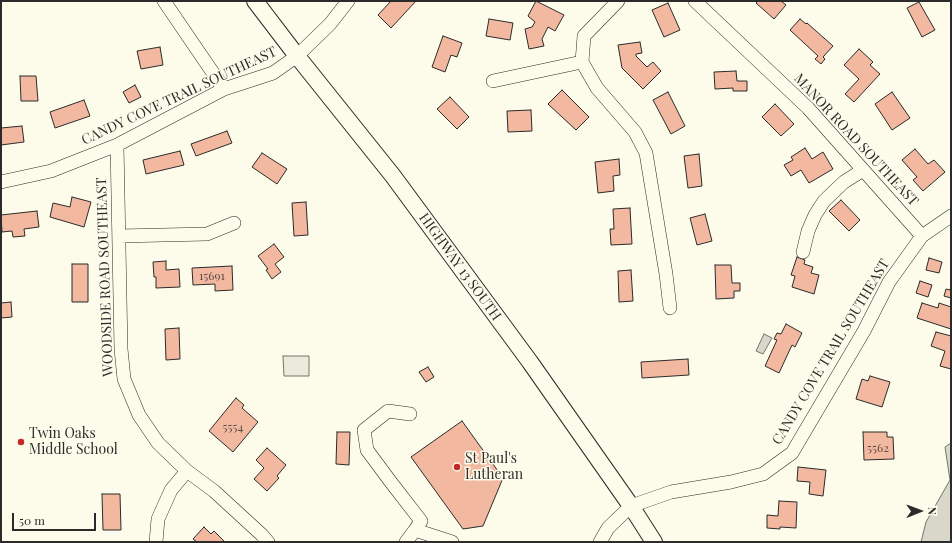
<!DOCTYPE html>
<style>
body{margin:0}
#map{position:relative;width:952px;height:543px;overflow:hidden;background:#fdfbea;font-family:"Playfair Display",serif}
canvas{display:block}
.frame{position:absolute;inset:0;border:2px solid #2b2b2b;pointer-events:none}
.north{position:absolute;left:900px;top:491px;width:40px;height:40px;-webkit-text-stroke:3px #fdfbea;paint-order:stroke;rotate:89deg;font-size:11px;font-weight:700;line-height:16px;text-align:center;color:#2b2b2b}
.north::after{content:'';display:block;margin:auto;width:14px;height:18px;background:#2b2b2b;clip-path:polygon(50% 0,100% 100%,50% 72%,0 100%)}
.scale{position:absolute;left:12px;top:513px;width:84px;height:18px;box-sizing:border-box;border:2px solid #2b2b2b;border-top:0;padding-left:5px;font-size:12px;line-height:14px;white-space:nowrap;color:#2b2b2b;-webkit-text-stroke:3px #fdfbea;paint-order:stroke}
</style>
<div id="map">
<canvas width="952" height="543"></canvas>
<div class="frame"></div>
<div class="north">N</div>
<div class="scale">50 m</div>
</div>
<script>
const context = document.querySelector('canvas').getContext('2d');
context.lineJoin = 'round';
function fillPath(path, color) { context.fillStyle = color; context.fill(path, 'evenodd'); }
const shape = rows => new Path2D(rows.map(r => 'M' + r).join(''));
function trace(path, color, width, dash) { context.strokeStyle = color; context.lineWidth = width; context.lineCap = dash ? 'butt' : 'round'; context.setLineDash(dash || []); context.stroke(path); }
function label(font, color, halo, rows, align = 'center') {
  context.font = font + ' "Playfair Display",serif'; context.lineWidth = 3; context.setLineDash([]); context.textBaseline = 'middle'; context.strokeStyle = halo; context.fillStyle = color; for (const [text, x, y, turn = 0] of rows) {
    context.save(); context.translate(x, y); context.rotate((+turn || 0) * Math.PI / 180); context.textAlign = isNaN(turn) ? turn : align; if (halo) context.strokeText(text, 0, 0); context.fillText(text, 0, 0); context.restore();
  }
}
const green = shape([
 [283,356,309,356,309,376,284,376,283,356]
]);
const water = shape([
 [764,334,772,338,763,354,756,351,764,334],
 [951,443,951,542,921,542,926,522,950,480,945,447,951,443]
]);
const building = shape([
 [391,1,416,1,391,28,378,15,391,1],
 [536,1,564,15,555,31,548,27,542,39,544,46,529,49,525,29,532,27,535,22,528,16,536,1],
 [758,1,781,1,786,5,774,19,756,3,758,1],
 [919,2,935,30,922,37,907,8,919,2],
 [668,3,680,30,664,37,652,10,668,3],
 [489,19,513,23,510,40,486,36,489,19],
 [800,19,806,24,807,23,833,46,823,57,825,59,821,64,815,59,818,56,790,30,800,19],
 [443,36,462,43,457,57,451,55,445,72,432,67,443,36],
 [640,42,642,53,636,54,636,56,647,67,653,62,661,71,643,89,622,68,618,45,640,42],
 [160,47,163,65,141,69,137,51,160,47],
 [859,49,873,62,870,65,880,74,854,102,845,94,859,79,844,65,859,49],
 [736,71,737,81,747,81,747,91,733,91,733,88,715,89,714,72,736,71],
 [20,76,36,76,38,101,21,101,20,76],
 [135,85,141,97,129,103,123,92,135,85],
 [562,90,589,117,576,130,548,104,562,90],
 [668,92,685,126,671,134,653,100,668,92],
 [892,92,910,118,892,130,875,104,892,92],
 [450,97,469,117,457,129,437,109,450,97],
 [84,100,90,116,55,128,50,112,84,100],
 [775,104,794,124,781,136,762,117,775,104],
 [531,110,532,131,508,132,507,111,531,110],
 [22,126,24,142,1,145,1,128,22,126],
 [227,131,232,143,196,156,191,144,227,131],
 [805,148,812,159,823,152,833,169,809,183,801,170,791,176,784,165,793,160,791,157,805,148],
 [915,149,928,164,934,160,945,172,923,191,913,180,917,177,902,160,915,149],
 [180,151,184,165,146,174,143,160,180,151],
 [262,153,287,169,277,184,252,167,262,153],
 [699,154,702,186,688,188,684,156,699,154],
 [619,159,620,175,613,176,614,191,598,193,595,162,619,159],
 [72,197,91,202,84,227,50,217,53,203,70,207,72,197],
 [841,200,860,220,849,231,829,211,841,200],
 [306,202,308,235,294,236,292,203,306,202],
 [630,208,632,244,611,245,610,229,614,229,613,209,630,208],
 [37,211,39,227,24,229,25,236,13,237,12,231,2,232,1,215,37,211],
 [705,214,712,241,697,245,690,218,705,214],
 [274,244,284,257,275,264,281,272,272,279,266,270,268,269,258,256,274,244],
 [797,257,805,260,804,264,813,267,811,273,819,275,814,294,792,287,795,276,791,275,797,257],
 [929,258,942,262,939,273,926,270,929,258],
 [166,261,166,270,179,269,180,287,156,288,156,277,154,277,153,262,166,261],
 [72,264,88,264,88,302,72,302,72,264],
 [715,265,731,265,732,283,740,283,740,291,734,291,734,298,716,299,715,265],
 [232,266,233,290,215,291,215,284,193,285,192,268,232,266],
 [631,270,633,301,619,302,618,271,631,270],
 [920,281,932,285,928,297,916,293,920,281],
 [951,286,951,298,944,296,946,289,950,290,951,286],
 [11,302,12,317,1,318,1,303,11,302],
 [922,303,938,308,939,303,951,307,951,329,917,318,922,303],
 [786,324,802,333,795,347,792,345,779,373,765,366,777,340,774,339,777,333,781,334,786,324],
 [179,328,180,359,166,360,165,329,179,328],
 [936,332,951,336,951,369,940,366,945,351,931,346,936,332],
 [688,359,689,375,642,378,641,362,688,359],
 [428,367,434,377,426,382,419,372,428,367],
 [870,376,890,382,882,407,856,399,862,379,868,381,870,376],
 [236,398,244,405,242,408,258,422,233,452,209,431,236,398],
 [462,421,503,478,483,526,463,529,411,457,462,421],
 [337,432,350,432,349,465,336,464,337,432],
 [863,432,887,432,887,437,893,437,894,459,864,460,863,432],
 [267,448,286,465,277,476,279,478,267,491,254,479,264,468,256,460,267,448],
 [798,467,826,470,823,496,809,494,810,482,797,481,798,467],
 [102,494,120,494,121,530,103,530,102,494],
 [779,501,797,502,796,528,780,527,780,529,767,528,767,515,778,516,779,501],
 [204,527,211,534,214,531,225,542,197,542,193,539,204,527]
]);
const minor = shape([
 [164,1,224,89],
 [618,1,584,36,582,62,597,88,635,132,646,153,666,274,670,308],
 [695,1,808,108,922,236],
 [493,81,582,62],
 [117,145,121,349,124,379,139,415,158,443,187,471,214,491,262,535,268,542],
 [1,182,51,171,117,145,224,89,273,73,297,56,330,24,348,1],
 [119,236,207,234,234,223],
 [803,252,808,231,815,215,824,201,844,182,863,170],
 [410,414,388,411,364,430,367,450,390,481,421,521,415,530],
 [156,542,158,519,171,490,187,471],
 [406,542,415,530,452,542],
 [600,542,608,528,631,506,671,492,731,482,763,474,792,453,864,331,889,282,922,236,951,216]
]);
const major = shape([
 [255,1,297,56,393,176,530,362,631,506,654,542]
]);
const markers = [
 [21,442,4,"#c62828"],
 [457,467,4,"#c62828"]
];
const numberNames = [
 ["15691",212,276],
 ["5554",233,427],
 ["5562",878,448]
];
const streetNames = [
 ["CANDY COVE TRAIL SOUTHEAST",179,96,-25],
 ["MANOR ROAD SOUTHEAST",856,140,47],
 ["HIGHWAY 13 SOUTH",460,267,54],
 ["WOODSIDE ROAD SOUTHEAST",105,277,-92],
 ["CANDY COVE TRAIL SOUTHEAST",831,352,-59]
];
const poiNames = [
 ["Twin Oaks",29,434],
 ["Middle School",29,450],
 ["St Paul's",465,459],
 ["Lutheran",465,475]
];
fillPath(green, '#ecebdb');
trace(green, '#74746e', 1);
fillPath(water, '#d8d7c9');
trace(water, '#74746e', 1);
fillPath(building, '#f2b8a0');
trace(building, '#2b2b2b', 1);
trace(minor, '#2b2b2b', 14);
trace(major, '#2b2b2b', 18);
trace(minor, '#fdfbea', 13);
trace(major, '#fdfbea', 16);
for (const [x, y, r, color] of markers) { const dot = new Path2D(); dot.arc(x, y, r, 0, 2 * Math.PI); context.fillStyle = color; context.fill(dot); trace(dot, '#fdfbea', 1.5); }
label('12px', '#5d4e48', null, numberNames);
label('14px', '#2b2b2b', '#fdfbea', streetNames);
label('14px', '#2b2b2b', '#fdfbea', poiNames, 'left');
</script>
